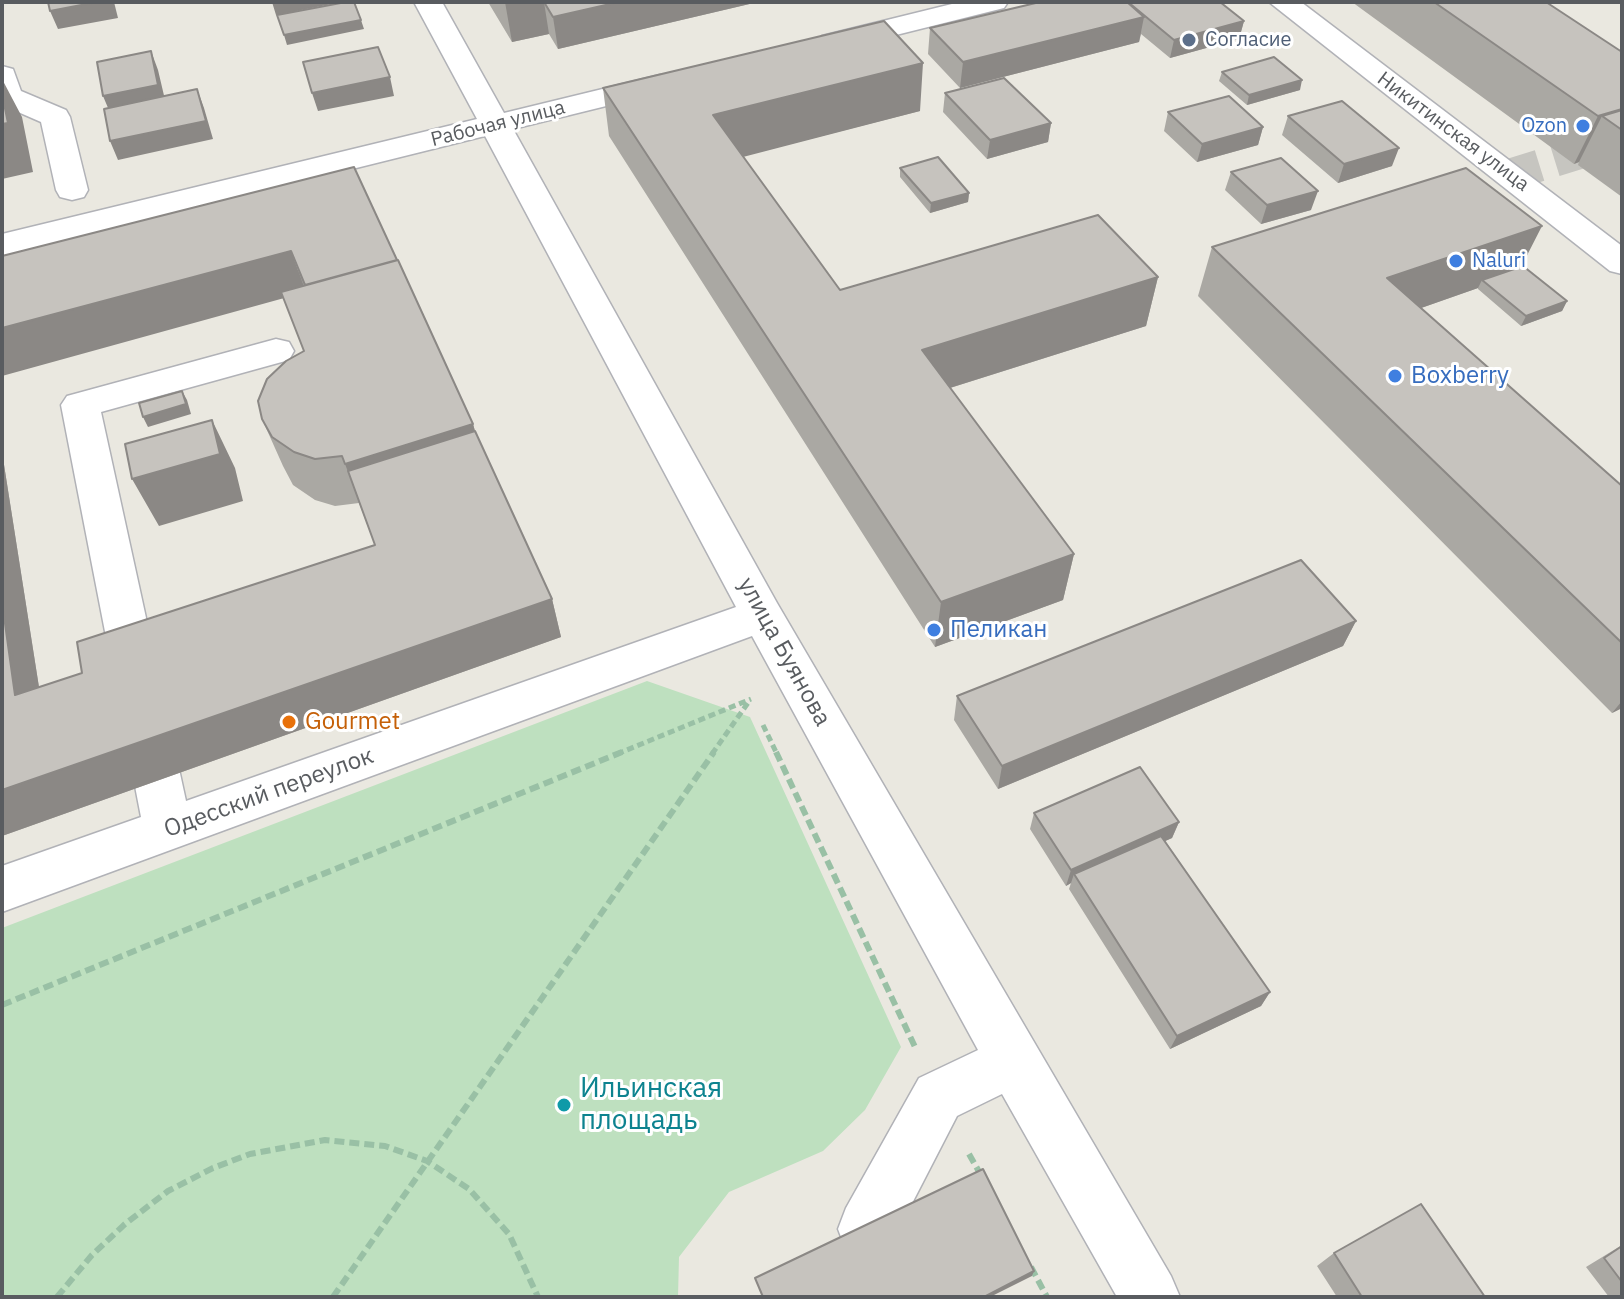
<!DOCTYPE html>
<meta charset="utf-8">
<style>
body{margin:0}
#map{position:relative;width:1624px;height:1299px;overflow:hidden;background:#eae8e0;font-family:"IBM Plex Sans",sans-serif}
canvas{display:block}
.frame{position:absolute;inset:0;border:4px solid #595c60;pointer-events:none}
</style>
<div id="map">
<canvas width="1624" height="1299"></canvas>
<div class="frame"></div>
</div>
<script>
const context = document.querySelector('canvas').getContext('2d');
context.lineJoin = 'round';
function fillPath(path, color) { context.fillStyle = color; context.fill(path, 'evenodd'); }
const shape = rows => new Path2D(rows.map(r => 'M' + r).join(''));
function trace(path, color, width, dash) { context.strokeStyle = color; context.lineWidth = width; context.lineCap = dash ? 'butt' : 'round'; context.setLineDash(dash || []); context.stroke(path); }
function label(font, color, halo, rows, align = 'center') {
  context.font = font + ' "IBM Plex Sans",sans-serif'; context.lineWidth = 6; context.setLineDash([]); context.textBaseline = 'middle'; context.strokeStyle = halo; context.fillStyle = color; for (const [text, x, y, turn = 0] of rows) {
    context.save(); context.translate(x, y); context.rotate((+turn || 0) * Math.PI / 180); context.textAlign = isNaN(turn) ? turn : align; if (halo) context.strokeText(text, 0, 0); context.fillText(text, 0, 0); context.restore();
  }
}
const green = shape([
 [647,681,750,717,901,1047,865,1110,823,1151,729,1192,679,1257,678,1297,2,1297,2,928]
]);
const minorTunnel = shape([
 [1509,175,1622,140]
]);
const pathFar1 = shape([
 [763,725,777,754],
 [617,754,751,699],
 [712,754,750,700]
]);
const path = shape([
 [776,752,916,1049],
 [2,1005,622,752],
 [969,1154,982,1177],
 [1031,1267,1047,1297],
 [57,1297,92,1255,125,1224,168,1191,213,1168,250,1154,325,1140,385,1146,427,1161,469,1189,509,1234,538,1297],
 [333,1297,714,752]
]);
const minor = shape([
 [414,2,442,2,504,113,660,75,671,78,675,84,671,90,513,129,777,603,1171,1276,1180,1297,1117,1297,1002,1094,957,1116,888,1250,867,1258,846,1250,838,1229,846,1208,919,1078,978,1050,752,636,2,912,2,866,141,817,61,405,67,396,276,339,289,342,294,351,289,360,101,412,186,801,736,607,485,136,2,256,2,234,477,119,414,2],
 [960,2,1008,2,1004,8,832,51,822,48,817,42,822,36,960,2],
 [1269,2,1301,2,1622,246,1622,274,1610,271,1269,2],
 [2,66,13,69,21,91,66,110,70,117,88,190,84,197,72,200,60,197,56,190,41,122,2,105,2,66]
]);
const wall = shape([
 [488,2,758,2,558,49,549,34,512,42],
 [1040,2,1244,21,1239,39,1170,58,1141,34,1139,42,960,88,928,54,930,28],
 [1352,2,1546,2,1622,52,1622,197,1578,165,1579,162,1574,164],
 [1222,72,1300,90,1247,105,1219,81],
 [603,88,920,111,743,156,840,290,1158,277,1146,326,950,388,1074,554,1063,600,935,647,609,136],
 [945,93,1051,123,1048,142,987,159,943,112],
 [1168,112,1263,127,1258,145,1197,162,1164,131],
 [1288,116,1392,166,1338,183,1282,135],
 [354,167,473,424,475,431,552,599,561,637,2,836,2,452,39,687,82,673,375,545,359,503,335,506,315,500,293,485,283,466,262,419,304,351,284,298],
 [900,168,969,193,968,202,930,213,900,177],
 [1231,172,1311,210,1261,224,1225,190],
 [1212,247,1521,266,1567,301,1562,311,1521,326,1478,289,1478,288,1421,308,1622,486,1622,708,1612,713,1198,296],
 [1356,621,1343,646,998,789,954,720,957,696],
 [1034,813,1179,822,1172,838,1165,841,1270,992,1261,1006,1170,1049,1069,889,1071,883,1066,886,1030,829],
 [1622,1245,1622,1297,1609,1297,1586,1267],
 [1334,1253,1485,1297,1337,1297,1317,1266]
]);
const shadedWall = shape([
 [97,2,114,2,118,18,58,29,50,11],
 [272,2,342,2,276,15],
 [505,2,758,2,558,49,553,17,544,2,549,34,512,42],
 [1144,17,1139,42,960,88,963,62],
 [361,20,364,29,287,45,284,35],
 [1244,21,1239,39,1170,58,1174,40],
 [151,51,158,70,166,104,111,115,103,96],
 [923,63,920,111,716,164,713,115],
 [390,77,394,96,318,111,312,93],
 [2,79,22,117,33,172,2,179],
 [1302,80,1300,90,1247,105,1249,95],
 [197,89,204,108,213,139,118,160,110,141],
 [1622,109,1622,130,1602,116,1579,162,1574,164,1598,116],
 [1051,123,1048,142,987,159,990,140],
 [1263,127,1258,145,1197,162,1202,144],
 [1399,148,1392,166,1338,183,1344,164],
 [1318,191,1311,210,1261,224,1267,205],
 [969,193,968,202,930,213,931,203],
 [1542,226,1517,275,1482,280,1478,288,1367,327,1387,278],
 [291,251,306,292,2,376,2,328],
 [1158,277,1146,326,918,398,922,350],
 [1567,301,1562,311,1521,326,1526,316],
 [182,391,187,400,191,414,148,427,143,417],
 [212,420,235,468,243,501,159,526,132,479],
 [473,424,486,471,363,511,345,464],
 [2,452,46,732,15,695,2,602],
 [1074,554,1063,600,935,647,941,602],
 [552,599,561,637,2,836,2,790],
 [1356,621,1343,646,998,789,1002,766],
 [1622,701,1622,708,1612,713],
 [1179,822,1172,838,1078,880,1074,874,1071,883,1066,886,1071,870],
 [1270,992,1261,1006,1170,1049,1177,1036],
 [1034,1271,1032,1276,990,1297,984,1297]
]);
const building = shape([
 [48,2,97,2,50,11,48,2],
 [346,2,354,2,361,20,284,35,277,15,346,2],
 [544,2,619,2,553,17,544,2],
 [1040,2,1127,2,1144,17,963,62,930,28,1040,2],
 [1128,2,1220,2,1244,21,1174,40,1128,2],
 [1434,2,1546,2,1622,52,1622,109,1598,116,1434,2],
 [884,21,923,63,713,115,840,290,1098,215,1158,277,922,350,1074,554,941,602,603,88,884,21],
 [378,47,390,77,312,93,303,62,378,47],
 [151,51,158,85,103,96,97,62,151,51],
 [1274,57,1302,80,1249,95,1222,72,1274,57],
 [1004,78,1051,123,990,140,945,93,1004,78],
 [197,89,206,121,110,141,104,109,197,89],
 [2,94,8,123,2,124,2,94],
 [1229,96,1263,127,1202,144,1168,112,1229,96],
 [1342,101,1399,148,1344,164,1288,116,1342,101],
 [1622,110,1622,130,1602,116,1622,110],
 [938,157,969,193,931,203,900,168,938,157],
 [1281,158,1318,191,1267,205,1231,172,1281,158],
 [354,167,397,260,305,285,291,251,2,328,2,256,354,167],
 [1466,168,1542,226,1387,278,1622,486,1622,643,1212,247,1466,168],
 [398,260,473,424,345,464,342,456,315,459,294,452,272,437,262,419,258,401,267,379,286,361,304,351,281,292,398,260],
 [1523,266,1567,301,1526,316,1482,280,1523,266],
 [182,391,186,404,143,417,139,403,182,391],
 [212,420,220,454,132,479,125,444,212,420],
 [475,431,552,599,2,790,2,602,15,695,82,673,77,642,375,545,348,471,475,431],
 [1301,560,1356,621,1002,766,957,696,1301,560],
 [1140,767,1179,822,1071,870,1034,813,1140,767],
 [1161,836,1270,992,1177,1036,1074,874,1161,836],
 [983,1169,1034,1271,984,1297,763,1297,755,1278,983,1169],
 [1421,1204,1485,1297,1362,1297,1334,1253,1421,1204],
 [1622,1246,1622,1282,1604,1258,1622,1246]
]);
const markers = [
 [1189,40,8,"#5c6f8a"],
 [1583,126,8,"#3f7fe0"],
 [1456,261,8,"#3f7fe0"],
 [1395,376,8,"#3f7fe0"],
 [934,630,8,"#3f7fe0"],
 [289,722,8,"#e8710a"],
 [564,1105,8,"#0f9aa8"]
];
const farServicenames = [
 ["Согласие",1205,40]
];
const farStreetnames = [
 ["Рабочая улица",498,124,-14],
 ["Никитинская улица",1453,132,37]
];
const farShopnames = [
 ["Ozon",1567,126],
 ["Naluri",1472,261,"left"]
];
const shopNames = [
 ["Boxberry",1411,376],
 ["Пеликан",950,630]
];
const streetNames = [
 ["улица Буянова",784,652,61],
 ["Одесский переулок",269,793,-20]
];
const foodNames = [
 ["Gourmet",305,722]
];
const nearCulturenames = [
 ["Ильинская",580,1089],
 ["площадь",580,1121]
];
fillPath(green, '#bee0bf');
trace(minorTunnel, '#c6c5c0', 32, [32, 16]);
trace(minor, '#b1b2b7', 3);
trace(pathFar1, '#99c0a5', 5, [7, 4]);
trace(path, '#99c0a5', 6, [10, 5]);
fillPath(minor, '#fff');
fillPath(wall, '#aaa8a3');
fillPath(shadedWall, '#8b8885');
fillPath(building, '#c6c3be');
trace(building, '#8b8885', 2);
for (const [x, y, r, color] of markers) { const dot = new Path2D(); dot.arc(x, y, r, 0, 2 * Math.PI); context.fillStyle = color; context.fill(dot); trace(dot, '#fff', 3); }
label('20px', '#4e5e75', '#fff', farServicenames, 'left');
label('20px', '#595c60', '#fff', farStreetnames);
label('20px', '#366cbe', '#fff', farShopnames, 'right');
label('24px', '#366cbe', '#fff', shopNames, 'left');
label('24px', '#595c60', '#fff', streetNames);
label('24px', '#c56008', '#fff', foodNames, 'left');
label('28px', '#0d838f', '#fff', nearCulturenames, 'left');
</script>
